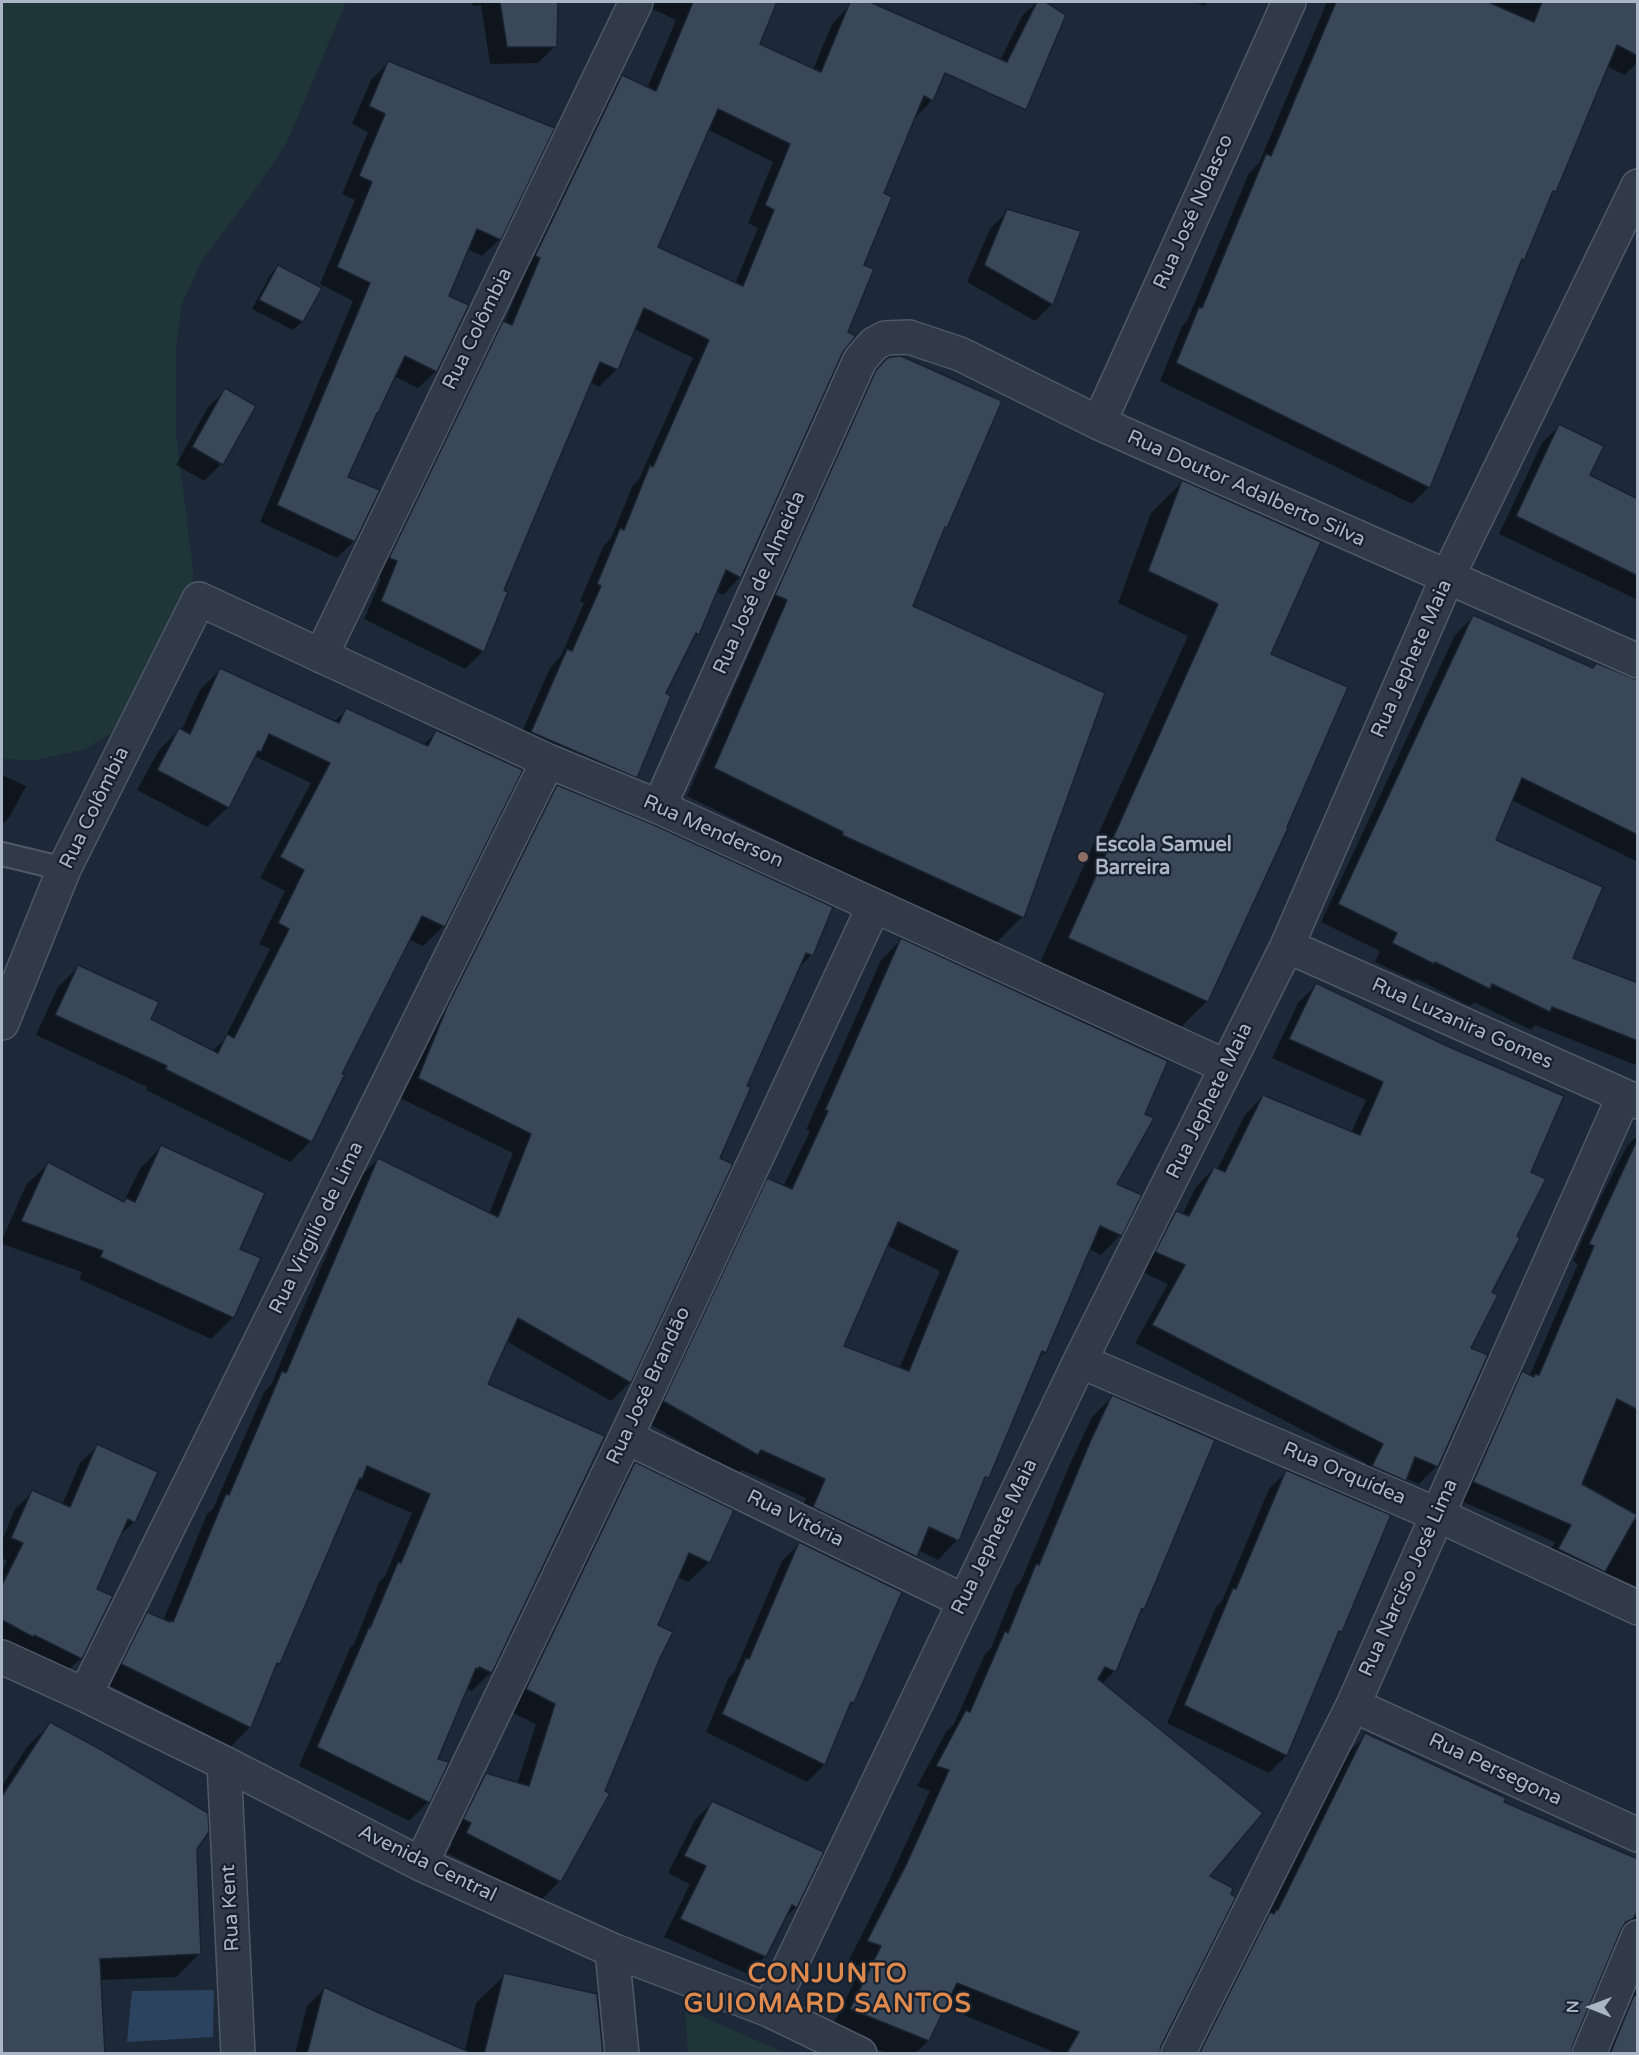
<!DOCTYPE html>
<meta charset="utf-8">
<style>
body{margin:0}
#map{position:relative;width:1639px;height:2055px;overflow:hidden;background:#1d2938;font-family:"Varela Round",sans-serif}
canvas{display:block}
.frame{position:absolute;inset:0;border:3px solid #aab5c6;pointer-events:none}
.north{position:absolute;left:1561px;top:1977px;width:60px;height:60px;-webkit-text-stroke:4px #17202c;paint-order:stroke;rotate:271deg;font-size:16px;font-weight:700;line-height:24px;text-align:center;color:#aab5c6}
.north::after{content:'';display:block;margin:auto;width:21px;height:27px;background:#aab5c6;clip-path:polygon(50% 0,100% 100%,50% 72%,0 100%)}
</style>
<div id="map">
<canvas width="1639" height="2055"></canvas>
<div class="frame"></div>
<div class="north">N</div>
</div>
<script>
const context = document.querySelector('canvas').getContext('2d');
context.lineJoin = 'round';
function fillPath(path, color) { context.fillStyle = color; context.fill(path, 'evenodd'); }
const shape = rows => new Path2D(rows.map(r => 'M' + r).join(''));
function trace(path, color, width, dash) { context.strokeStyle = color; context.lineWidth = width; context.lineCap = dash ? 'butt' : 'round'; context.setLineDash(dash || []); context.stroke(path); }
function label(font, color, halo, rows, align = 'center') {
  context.font = font + ' "Varela Round",sans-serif'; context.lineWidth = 4.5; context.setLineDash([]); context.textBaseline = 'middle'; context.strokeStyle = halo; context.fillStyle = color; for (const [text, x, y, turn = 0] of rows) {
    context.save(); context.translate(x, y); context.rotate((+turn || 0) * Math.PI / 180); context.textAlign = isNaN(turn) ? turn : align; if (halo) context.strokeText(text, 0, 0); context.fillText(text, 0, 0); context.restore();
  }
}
const green = shape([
 [2,2,346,2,287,142,261,181,202,260,182,304,176,348,176,433,193,569,192,611,121,727,86,749,37,760,2,759],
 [685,2009,785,2053,688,2053]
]);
const water = shape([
 [214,1990,213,2037,127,2042,132,1991]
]);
const shadow = shape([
 [472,2,561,2,556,3,555,46,538,63,490,64,481,5,473,6],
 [643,2,776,2,758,45,813,70,832,24,849,6,932,100,915,118,882,194,862,265,842,352,740,577,723,595,716,591,698,634,690,642,664,694,636,777,618,794,514,750,550,668,561,656,584,603,580,601,603,547,611,538,633,485,639,479,693,358,634,329,616,370,599,387,590,382,502,591,507,593,482,652,465,669,364,619,381,579,373,575,486,340,504,323,524,276,518,273,604,94,622,77,647,89,676,20,642,4],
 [707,129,773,162,748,223,758,228,735,284,656,248],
 [1037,2,1043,2,1064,15,989,83,1022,16],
 [1195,2,1208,2,1204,6],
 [1327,2,1638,2,1638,62,1624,75,1607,66,1554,191,1549,196,1523,260,1518,264,1429,487,1412,504,1160,381,1182,326,1187,321,1249,173,1259,163],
 [388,63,500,239,482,256,467,249,447,297,436,371,418,388,394,376,346,478,354,541,337,558,260,522,353,301,320,284,355,200,342,194,368,132,352,124,371,80],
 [1008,211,1052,304,1035,321,967,282,990,229],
 [278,266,320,289,302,322,293,330,252,309,270,275],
 [887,360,946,527,942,530,911,607,1022,917,994,945,815,863,816,860,687,796,760,629,748,623,858,389],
 [226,390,254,406,221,464,204,481,176,465,208,407],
 [1559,426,1588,476,1638,500,1638,600,1499,534,1542,443],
 [1182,482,1269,655,1207,1001,1176,1032,1037,969,1188,636,1118,603,1151,513],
 [1473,617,1592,669,1638,687,1638,862,1511,800,1494,841,1571,958,1638,985,1638,1066,1535,1025,1531,1030,1474,1002,1470,1006,1417,979,1415,981,1375,962,1380,951,1321,922,1455,635],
 [220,670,334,722,346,710,423,745,437,732,444,926,423,946,408,939,340,1075,311,1141,290,1162,146,1090,147,1087,36,1035,58,987,79,966,149,1020,212,1051,224,1040,270,949,259,944,285,891,260,878,311,783,254,756,228,807,207,827,137,790,159,750,179,730,181,731,200,690],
 [2,775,26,786,9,818,2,825],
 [557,787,811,955,797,970,745,1086,630,1382,611,1401,506,1341,486,1385,491,1672,472,1691,466,1688,436,1760,428,1802,409,1821,299,1766,350,1648,354,1644,379,1582,385,1576,412,1513,354,1488,279,1664,273,1669,250,1727,231,1746,104,1683,128,1633,147,1614,163,1621,207,1514,213,1509,264,1392,271,1385,359,1178,378,1159,489,1214,513,1153,400,1098,428,1028,538,806],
 [901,940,1114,1185,1120,1235,1101,1255,1089,1249,1044,1352,1037,1360,987,1477,981,1484,957,1540,938,1560,918,1550,915,1556,896,1576,795,1527,806,1498,742,1470,737,1474,645,1421,748,1200,768,1180,783,1187,810,1131,806,1130,881,960],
 [886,1245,940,1271,899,1369,842,1347],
 [1316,985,1529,1173,1490,1293,1469,1348,1437,1466,1419,1484,1405,1478,1386,1498,1355,1485,1366,1463,1135,1343,1168,1284,1138,1270,1158,1231,1176,1212,1182,1215,1196,1187,1214,1168,1217,1170,1245,1115,1263,1096,1351,1133,1366,1100,1272,1058,1298,1003],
 [1638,1135,1638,1587,1603,1572,1587,1588,1542,1566,1555,1542,1457,1499,1505,1390,1522,1373,1529,1377,1578,1264,1573,1261,1601,1197,1627,1146],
 [161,1147,238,1250,233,1317,211,1339,79,1279,82,1272,2,1244,2,1240,26,1185,48,1164,123,1203,140,1169],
 [1112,1397,1143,1609,1138,1613,1114,1671,1102,1684,1207,1877,1158,2054,1059,2054,944,2007,928,2041,915,2054,889,2054,830,2030,862,1967,848,1962,886,1887,930,1791,917,1786,946,1732,954,1724,985,1654,991,1648,1016,1586,1021,1581,1070,1464,1092,1417],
 [98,1446,134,1522,118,1537,95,1590,81,1658,63,1675,2,1647,2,1571,7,1561,2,1558,2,1541,15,1509,33,1492,62,1505,80,1463],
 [635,1464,709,1562,688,1582,677,1577,656,1625,560,1881,540,1901,447,1853,452,1844,444,1840,466,1795,486,1775,517,1784,536,1724,507,1710,615,1484],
 [1286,1472,1341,1631,1335,1637,1286,1756,1269,1773,1167,1723,1216,1607,1222,1601,1269,1489],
 [799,1544,853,1702,847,1708,824,1765,807,1782,706,1732,729,1677,735,1671,782,1561],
 [50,1724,195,1849,199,1954,176,1977,100,1980,103,2054,2,2054,2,1786,27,1747],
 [1366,1735,1502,1803,1638,1861,1638,2054,1599,2054,1625,1940,1615,1939,1569,2054,1190,2054,1250,1935,1264,1921,1345,1756],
 [712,1803,796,1907,783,1920,765,1956,748,1974,664,1937,690,1884,668,1873,695,1820],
 [505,1975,601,2054,464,2054,476,2003],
 [325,1988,403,2054,295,2054,307,2006]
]);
const building = shape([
 [500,2,558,2,557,47,507,47,500,2],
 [693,2,777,2,760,44,821,72,850,2,870,2,1007,62,1037,2,1046,2,1066,15,1026,110,945,73,933,101,924,96,884,193,892,197,864,265,874,269,848,332,856,336,843,352,741,578,726,570,699,635,696,633,666,693,671,696,637,778,531,732,567,649,572,651,601,586,597,584,620,528,624,530,650,465,653,467,709,340,644,308,618,370,600,362,504,590,508,592,484,652,381,601,397,561,389,558,503,321,512,325,540,258,535,256,622,75,656,91,693,2],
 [718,109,790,144,765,205,774,210,743,286,658,247,718,109],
 [1336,2,1488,2,1534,22,1542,2,1638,2,1638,56,1617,45,1556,192,1553,191,1524,261,1522,259,1430,488,1176,363,1199,307,1202,308,1266,154,1271,156,1336,2],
 [388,61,555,128,501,240,477,229,449,296,469,305,437,372,405,356,378,413,377,413,348,477,380,490,355,542,277,505,370,283,337,267,372,182,359,176,385,114,369,106,388,61],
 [1007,209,1081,231,1053,305,984,265,1007,209],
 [278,265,322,288,303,322,259,300,278,265],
 [901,356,1002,401,947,528,945,527,913,606,1105,693,1024,918,842,835,843,832,714,768,787,600,775,595,876,370,886,359,890,357,901,356],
 [225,388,256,406,223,465,192,447,225,388],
 [1559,424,1604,446,1590,475,1638,499,1638,576,1516,516,1559,424],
 [1182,480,1321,542,1271,654,1348,687,1287,827,1288,828,1208,1002,1068,938,1218,604,1148,571,1182,480],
 [1473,615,1593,668,1596,663,1638,680,1638,835,1522,778,1496,840,1603,887,1573,958,1638,983,1638,1041,1552,1007,1550,1012,1492,984,1490,989,1435,962,1434,964,1392,943,1397,933,1338,904,1473,615],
 [220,668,339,723,346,708,428,746,436,730,523,770,445,927,422,916,342,1074,345,1074,312,1142,165,1069,167,1066,55,1015,78,965,159,1002,151,1019,218,1053,227,1034,234,1038,289,929,278,923,304,870,280,857,330,763,269,734,261,752,258,751,229,808,157,770,179,728,190,734,220,668],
 [557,785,652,824,833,907,813,956,806,953,747,1086,751,1087,720,1158,733,1164,631,1383,518,1318,488,1384,605,1436,492,1673,479,1667,478,1669,476,1668,438,1759,449,1762,430,1803,317,1747,369,1627,370,1628,398,1562,401,1563,430,1494,367,1466,362,1479,360,1478,280,1664,277,1663,251,1728,121,1664,147,1612,170,1622,171,1620,173,1622,226,1494,229,1495,282,1371,286,1373,378,1158,498,1217,531,1134,418,1078,447,1007,557,785],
 [901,938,1168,1061,1145,1114,1154,1118,1117,1184,1142,1195,1122,1236,1100,1226,1046,1353,1042,1351,989,1478,985,1477,959,1541,929,1527,917,1557,813,1507,825,1479,761,1450,758,1455,663,1401,767,1178,792,1189,828,1111,825,1110,901,938],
 [898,1222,958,1251,909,1371,844,1346,898,1222],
 [1316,983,1447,1046,1564,1096,1531,1172,1546,1179,1517,1236,1520,1238,1492,1292,1498,1295,1471,1348,1488,1355,1438,1467,1415,1457,1406,1481,1372,1466,1383,1444,1152,1325,1185,1265,1155,1252,1176,1211,1189,1216,1214,1167,1225,1172,1263,1095,1360,1135,1383,1082,1289,1039,1316,983],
 [1638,1138,1638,1410,1617,1399,1582,1484,1637,1515,1605,1572,1558,1549,1571,1525,1473,1482,1522,1371,1534,1377,1535,1374,1539,1375,1594,1246,1589,1244,1638,1138],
 [161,1145,265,1193,240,1249,261,1258,234,1318,100,1257,103,1251,21,1221,48,1162,124,1202,126,1198,135,1202,161,1145],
 [1112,1395,1215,1440,1144,1610,1142,1608,1116,1672,1105,1667,1098,1679,1263,1813,1210,1876,1233,1888,1231,1894,1236,1897,1161,2046,1160,2054,1066,2054,1079,2032,957,1983,929,2041,850,2009,881,1946,867,1941,906,1865,949,1770,936,1766,966,1710,970,1712,1005,1631,1008,1633,1036,1564,1039,1565,1090,1442,1112,1395],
 [97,1444,158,1472,135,1523,128,1519,97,1589,113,1596,82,1659,34,1635,33,1637,2,1620,2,1585,23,1543,11,1538,32,1490,70,1507,97,1444],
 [635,1462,734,1510,710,1563,689,1553,658,1625,673,1632,660,1658,605,1791,610,1793,561,1882,466,1833,471,1823,463,1819,486,1773,529,1786,555,1704,526,1689,635,1462],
 [1286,1470,1391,1515,1342,1632,1339,1631,1287,1756,1184,1705,1233,1588,1236,1589,1286,1470],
 [799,1542,902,1592,854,1703,851,1702,825,1765,722,1714,746,1658,749,1659,799,1542],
 [50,1722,98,1748,208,1813,209,1832,197,1849,201,1954,100,1959,105,2054,2,2054,2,1796,50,1722],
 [1365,1733,1506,1798,1504,1802,1638,1859,1638,1910,1633,1919,1626,1922,1621,1930,1572,2047,1571,2054,1199,2054,1270,1912,1274,1914,1276,1910,1278,1910,1365,1733],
 [712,1801,824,1852,797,1908,792,1905,766,1957,680,1919,706,1866,684,1856,712,1801],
 [504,1973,597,1994,603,2054,484,2054,504,1973],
 [324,1987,368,2008,474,2054,307,2054,324,1987],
 [1634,1995,1638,1997,1638,2054,1610,2054,1634,1995]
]);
const lane = shape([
 [2,854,64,869]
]);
const street = shape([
 [1099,423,1289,2],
 [321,656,636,2],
 [659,807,860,360,874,344,885,338,909,337,960,354,1099,423,1638,661],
 [1287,946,1638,1102],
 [2,1023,64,869,199,599,548,761,659,807,1227,1067],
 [1080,1361,1438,1515,1638,1608],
 [626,1437,964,1601],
 [2,1657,85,1695,224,1763,421,1864,612,1950,769,2010,860,2054],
 [85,1695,548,761],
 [1353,1705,1638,1835],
 [224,1763,238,2054],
 [421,1864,626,1437,874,906],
 [612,1950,622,2054],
 [769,2010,1080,1361,1287,946,1447,578,1638,186],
 [1178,2054,1353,1705,1624,1096],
 [1589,2054,1638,1937]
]);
const markers = [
 [1083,857,6,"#8d6e63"]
];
const streetNames = [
 ["Rua José Nolasco",1194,212,-66],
 ["Rua Colômbia",478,329,-64],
 ["Rua Doutor Adalberto Silva",1246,489,24],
 ["Rua José de Almeida",760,583,-66],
 ["Rua Jephete Maia",1412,659,-66],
 ["Rua Colômbia",95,808,-64],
 ["Rua Menderson",713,832,24],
 ["Rua Luzanira Gomes",1462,1024,24],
 ["Rua Jephete Maia",1210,1101,-64],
 ["Rua Virgilío de Lima",317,1228,-64],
 ["Rua José Brandão",649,1386,-65],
 ["Rua Orquídea",1344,1474,23],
 ["Rua Vitória",795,1519,26],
 ["Rua Jephete Maia",995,1537,-64],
 ["Rua Narciso José Lima",1409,1578,-66],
 ["Rua Persegona",1495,1770,25],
 ["Avenida Central",427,1864,26],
 ["Rua Kent",231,1908,-93]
];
const poiNames = [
 ["Escola Samuel",1095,846],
 ["Barreira",1095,869]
];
const districtNames = [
 ["CONJUNTO",828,1975],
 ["GUIOMARD SANTOS",828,2005]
];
fillPath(green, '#1f3639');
fillPath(water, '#2c435f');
fillPath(shadow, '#0007');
fillPath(building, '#394759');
trace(building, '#18222f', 1.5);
trace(lane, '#4e5867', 26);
trace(street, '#4e5867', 36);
trace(lane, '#313b48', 22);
trace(street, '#313b48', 33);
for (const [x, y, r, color] of markers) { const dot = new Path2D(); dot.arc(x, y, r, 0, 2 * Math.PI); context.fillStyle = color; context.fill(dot); trace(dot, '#17202c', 2); }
label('20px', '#aab5c6', '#17202c', streetNames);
label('bold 20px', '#aab5c6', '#17202c', poiNames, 'left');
context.letterSpacing = '1.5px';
label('bold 26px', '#de894d', '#17202c', districtNames);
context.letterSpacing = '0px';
</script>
